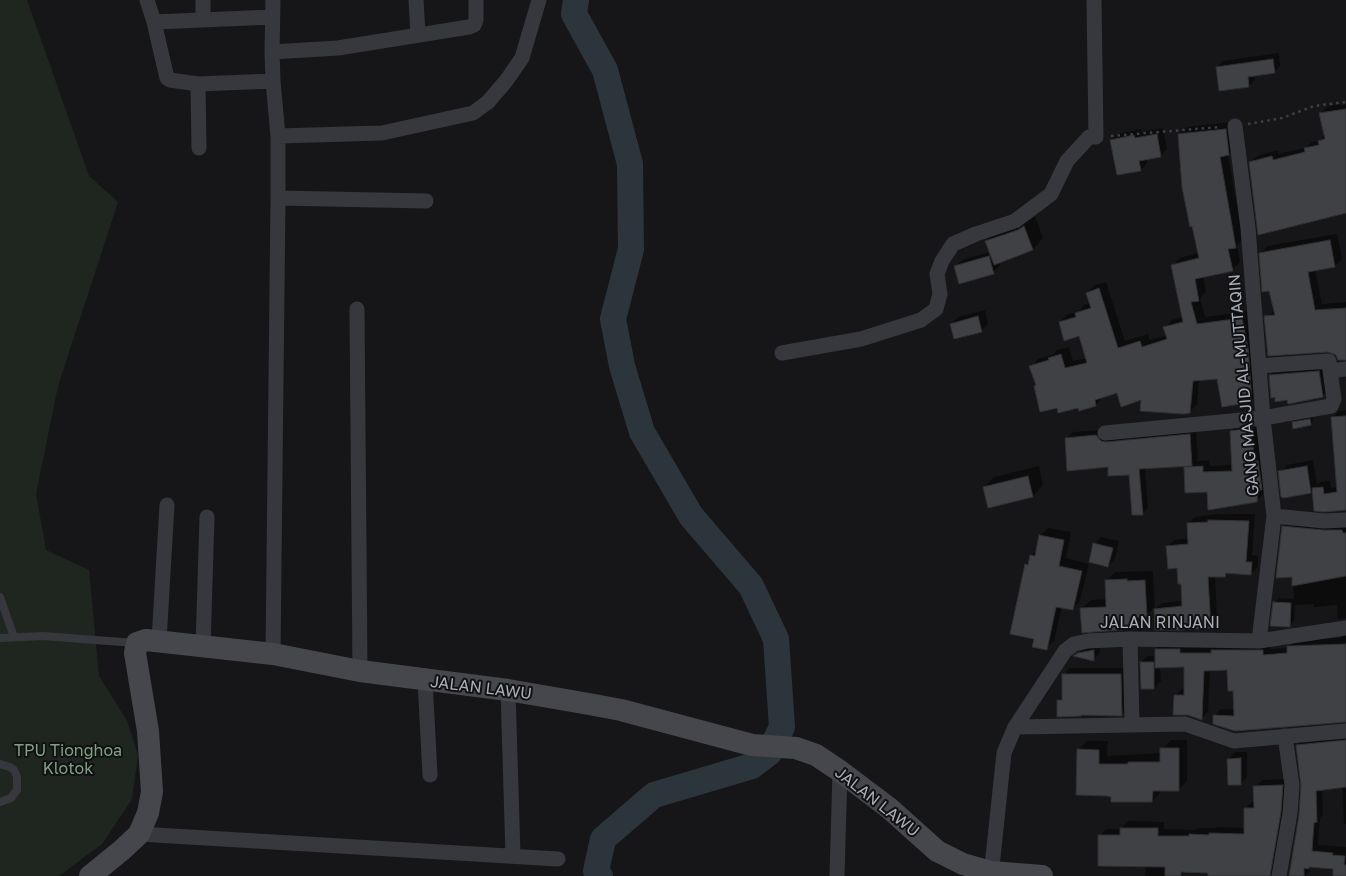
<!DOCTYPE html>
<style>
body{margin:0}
canvas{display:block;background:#161618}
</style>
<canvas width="1346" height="876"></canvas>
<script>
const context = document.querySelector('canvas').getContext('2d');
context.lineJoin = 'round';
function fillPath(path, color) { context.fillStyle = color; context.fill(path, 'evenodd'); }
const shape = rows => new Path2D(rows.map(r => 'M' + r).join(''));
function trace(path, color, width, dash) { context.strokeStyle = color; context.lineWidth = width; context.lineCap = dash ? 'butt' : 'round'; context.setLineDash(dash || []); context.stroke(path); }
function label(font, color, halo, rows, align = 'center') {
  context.font = font + ' "Golos Text",sans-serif'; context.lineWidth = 4; context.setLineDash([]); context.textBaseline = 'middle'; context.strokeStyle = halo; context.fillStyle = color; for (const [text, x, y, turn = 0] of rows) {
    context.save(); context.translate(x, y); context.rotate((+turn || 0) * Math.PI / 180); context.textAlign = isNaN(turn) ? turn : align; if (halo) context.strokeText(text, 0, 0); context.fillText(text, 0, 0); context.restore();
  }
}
const green = shape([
 [0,0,27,0,89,176,118,202,58,386,36,494,46,550,89,570,99,676,127,721,138,755,132,799,102,844,59,876,0,876]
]);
const shadow = shape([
 [1279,53,1280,66,1274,72,1254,75,1255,80,1249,86,1217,67,1223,61],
 [1340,104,1341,106,1346,104,1346,213,1250,162,1257,156,1278,150,1279,154,1307,147,1312,142,1321,140,1325,135,1320,114,1327,107],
 [1233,122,1236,146,1228,155,1243,239,1237,246,1240,262,1232,270,1203,276,1206,292,1200,298,1205,317,1249,311,1259,393,1252,400,1218,378,1199,379,1197,404,1190,412,1117,392,1103,396,1096,405,1058,407,1037,385,1031,367,1038,359,1054,354,1057,350,1069,347,1073,361,1087,358,1080,335,1060,322,1068,314,1078,312,1084,305,1091,303,1087,293,1095,285,1106,282,1125,341,1148,334,1150,340,1167,335,1165,328,1172,320,1183,317,1172,266,1180,258,1199,253,1179,134,1187,127],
 [1163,128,1167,149,1160,156,1147,159,1147,163,1141,170,1111,141,1118,134,1141,129,1141,132],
 [1035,216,1043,238,1033,249,999,262,1000,266,993,272,955,267,962,260,990,252,986,241,997,231,1030,220],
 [1337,234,1342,259,1335,266,1315,269,1322,304,1346,302,1346,359,1266,317,1275,310,1261,253,1267,246],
 [985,310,988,324,981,331,951,324,958,317],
 [1326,365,1329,389,1322,396,1288,399,1270,375,1277,368],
 [1346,410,1346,510,1315,509,1314,489,1311,492,1280,472,1287,465,1313,460,1317,485,1320,482,1330,481,1331,488,1336,487,1333,418,1339,411],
 [1313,417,1313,421,1310,424,1293,423,1296,420],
 [1258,423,1264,487,1263,494,1256,501,1208,491,1185,468,1188,465,1145,468,1148,507,1142,514,1130,474,1109,465,1067,438,1073,432,1102,430,1196,429,1198,459,1196,461,1209,460,1210,466,1233,465,1232,431,1238,424],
 [1039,466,1043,485,1033,496,989,506,984,487,994,477],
 [1216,514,1255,514,1252,555,1258,556,1258,567,1251,574,1229,572,1225,576,1215,576,1217,620,1211,626,1156,629,1155,607,1146,616,1139,616,1139,618,1130,628,1081,609,1091,600,1107,599,1106,581,1115,572,1153,571,1155,609,1162,603,1183,601,1182,583,1178,566,1167,547,1174,540,1189,538,1188,523,1195,517],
 [1290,520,1346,523,1346,618,1338,619,1337,605,1314,607,1314,604,1295,605,1294,621,1289,626,1274,603,1279,598,1294,599,1293,576,1283,527],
 [1048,528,1071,532,1066,558,1089,564,1080,601,1073,609,1062,607,1054,641,1046,649,1035,638,1026,565,1031,560,1032,555,1038,549,1040,536],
 [1101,537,1119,541,1115,559,1108,566,1095,544],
 [1346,633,1346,721,1214,716,1221,709,1235,710,1234,690,1229,669,1210,669,1208,712,1202,718,1175,696,1182,689,1185,689,1185,666,1160,666,1161,681,1154,688,1141,662,1148,656,1156,656,1156,649,1163,643,1270,644,1270,649,1288,648,1295,640,1340,638],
 [1100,644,1100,653,1094,659,1076,656,1082,650],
 [1070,668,1128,668,1129,708,1122,714,1058,700,1064,695,1064,675],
 [1346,735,1346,824,1344,824,1342,786,1322,789,1323,814,1320,818,1318,845,1346,847,1346,876,1334,876,1335,867,1310,866,1310,871,1305,876,1290,876,1300,815,1303,786,1297,745,1304,739],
 [1171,740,1187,740,1187,781,1178,790,1161,790,1161,792,1152,801,1112,796,1078,750,1087,741,1108,741,1107,756,1162,753,1162,749],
 [1235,752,1247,752,1247,777,1241,784,1228,759],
 [1289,779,1276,869,1270,876,1186,871,1181,876,1145,876,1146,866,1099,836,1106,829,1121,829,1128,821,1164,822,1164,829,1195,830,1197,828,1215,828,1217,827,1245,828,1245,809,1252,802,1255,802,1255,787,1262,780]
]);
const river = shape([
 [576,0,574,14,605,70,630,164,631,249,613,319,622,366,642,432,691,516,751,586,776,639,782,727,769,753,752,766,654,795,603,839,596,871,600,876]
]);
const building = shape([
 [1273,59,1275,73,1248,77,1249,87,1219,91,1216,67,1273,59],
 [1346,109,1346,213,1258,235,1249,162,1272,156,1273,160,1305,152,1304,148,1319,145,1318,141,1325,139,1319,113,1346,109],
 [1226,129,1229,155,1220,157,1236,248,1228,249,1233,271,1195,279,1199,301,1191,302,1197,324,1242,318,1248,348,1252,402,1222,407,1217,379,1193,381,1190,413,1184,414,1140,411,1141,400,1121,407,1117,393,1095,400,1096,406,1079,411,1078,408,1058,413,1057,408,1040,412,1034,386,1036,385,1029,366,1049,360,1048,358,1061,354,1065,368,1087,363,1079,336,1064,341,1059,322,1076,317,1075,313,1091,308,1086,293,1099,288,1118,348,1140,341,1142,347,1167,339,1163,327,1183,322,1171,265,1199,258,1192,226,1190,227,1182,187,1178,134,1226,129],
 [1157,134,1161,157,1139,161,1141,171,1117,175,1110,140,1134,135,1135,138,1157,134],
 [1024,226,1033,250,994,265,985,241,1018,230,1024,226],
 [1330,240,1335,267,1308,272,1315,310,1346,308,1346,360,1338,360,1336,355,1328,352,1268,356,1264,316,1275,315,1269,291,1262,292,1259,253,1330,240],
 [989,256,994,274,959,284,954,266,989,256],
 [978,316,982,332,954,339,950,324,978,316],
 [1319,371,1323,397,1288,404,1287,400,1275,402,1275,397,1271,398,1269,375,1319,371],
 [1346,416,1346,510,1324,512,1314,511,1312,488,1323,487,1324,494,1337,492,1331,417,1346,416],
 [1310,419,1311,425,1293,429,1292,422,1310,419],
 [1252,428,1254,461,1258,461,1262,490,1258,490,1257,502,1208,510,1207,492,1185,493,1184,467,1203,466,1203,472,1232,471,1230,431,1252,428],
 [1190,434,1192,466,1139,469,1143,515,1132,515,1129,475,1108,476,1108,467,1067,471,1065,438,1096,435,1101,441,1106,442,1190,434],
 [1307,466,1311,493,1284,498,1281,497,1278,471,1307,466],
 [1028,476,1033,497,988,508,983,487,1028,476],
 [1208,520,1249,521,1246,562,1252,562,1251,575,1226,573,1225,577,1208,577,1211,628,1180,630,1155,630,1154,609,1182,606,1181,584,1178,584,1177,568,1168,569,1166,546,1188,544,1187,523,1208,522,1208,520],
 [1282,526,1323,530,1342,530,1343,533,1346,533,1346,576,1292,586,1292,577,1276,578,1282,526],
 [1039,535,1064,540,1059,566,1082,571,1073,610,1056,607,1047,650,1032,647,1034,639,1010,634,1025,564,1028,565,1030,555,1035,556,1039,535],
 [1093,543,1113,548,1108,567,1089,562,1093,543],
 [1127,579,1127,581,1145,580,1147,617,1130,618,1130,629,1082,633,1080,608,1106,607,1105,580,1127,579],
 [1273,602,1291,603,1290,627,1270,626,1273,602],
 [1346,644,1346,722,1235,731,1213,724,1213,715,1234,716,1233,691,1228,691,1227,670,1204,671,1202,720,1188,715,1173,715,1174,695,1184,695,1184,667,1155,668,1155,649,1180,649,1180,653,1211,653,1211,650,1263,650,1263,655,1287,653,1287,646,1289,646,1346,644],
 [1094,650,1094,661,1073,656,1078,653,1094,650],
 [1140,662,1154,662,1154,689,1141,689,1140,662],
 [1062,674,1121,674,1122,716,1081,715,1081,716,1057,717,1057,700,1062,700,1062,674],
 [1346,740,1346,787,1316,791,1317,822,1314,823,1312,851,1333,853,1332,855,1345,856,1344,865,1346,865,1346,876,1333,876,1333,869,1309,867,1309,869,1304,868,1304,876,1289,876,1299,815,1301,786,1296,745,1346,740],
 [1160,748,1179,748,1179,791,1153,791,1152,802,1111,802,1111,797,1107,796,1076,795,1077,749,1099,750,1099,764,1128,764,1128,762,1160,762,1160,748],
 [1241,758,1241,785,1228,785,1227,759,1241,758],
 [1283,785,1281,812,1270,876,1208,876,1208,873,1181,872,1181,876,1165,876,1165,867,1098,866,1098,835,1120,835,1120,828,1158,828,1158,836,1189,836,1189,834,1209,835,1209,833,1244,834,1244,808,1254,808,1253,786,1283,785]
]);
const path = shape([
 [1248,124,1282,118,1314,106,1346,102],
 [1111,136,1220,127]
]);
const lane = shape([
 [0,597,14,637],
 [0,638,43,636,135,643],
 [0,764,10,767,14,770,17,777,17,790,11,798,0,802]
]);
const street = shape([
 [147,0,154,22,167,78,170,80,198,84,273,81],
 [203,0,203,19],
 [416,0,418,34],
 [154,22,272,17],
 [272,52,338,48,469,27,474,25,476,20,476,0],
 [198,84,199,148],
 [1235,126,1248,228,1263,418,1274,516,1259,641],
 [278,136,382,133,473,113,488,102,506,81,522,58,539,0],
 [278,198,426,201],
 [357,309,360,671],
 [782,353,861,339,921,320,936,309,940,294,937,274,942,261,953,244,976,234,1015,221,1051,194,1067,161,1089,137,1096,137,1094,0],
 [1259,366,1329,361,1330,371],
 [1105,433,1263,418,1331,406,1334,399,1330,371,1346,369],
 [1274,516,1324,521,1346,520],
 [1130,639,1132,724],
 [159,641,167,505],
 [203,647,207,517],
 [273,654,278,198,278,136,273,81,272,52,273,0],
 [425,680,430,775],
 [508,690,513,855],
 [1015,727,1185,724,1234,741,1346,731],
 [139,834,558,859],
 [837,876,840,771],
 [991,876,1004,753,1015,727,1065,651,1074,644,1088,641,1130,639,1259,641,1346,628],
 [1279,876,1290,813,1292,785,1285,736]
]);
const secondary = shape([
 [90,876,122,850,139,834,148,813,152,792,148,731,135,653,137,643,146,640,273,654,360,671,508,690,589,704,621,710,752,745,796,748,816,755,840,771,889,808,937,851,963,864,991,872,1042,876]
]);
const streetNames = [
 ["GANG MASJID AL-MUTTAQIN",1244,385,-95],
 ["JALAN RINJANI",1160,623],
 ["JALAN LAWU",481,688,7],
 ["JALAN LAWU",877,802,38]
];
const parkNames = [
 ["TPU Tionghoa",68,751],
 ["Klotok",68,769]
];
fillPath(green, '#1e261f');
fillPath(shadow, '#0007');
trace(river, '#2c353c', 26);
fillPath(building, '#404145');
trace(building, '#303034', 1);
trace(path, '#3d3f44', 2.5, [2.5, 4]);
trace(lane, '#37383d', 8);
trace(street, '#37383d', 15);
trace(secondary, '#45474d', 22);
label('16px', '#a8adb8', '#111113', streetNames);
label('16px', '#7fa381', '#111113', parkNames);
</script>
